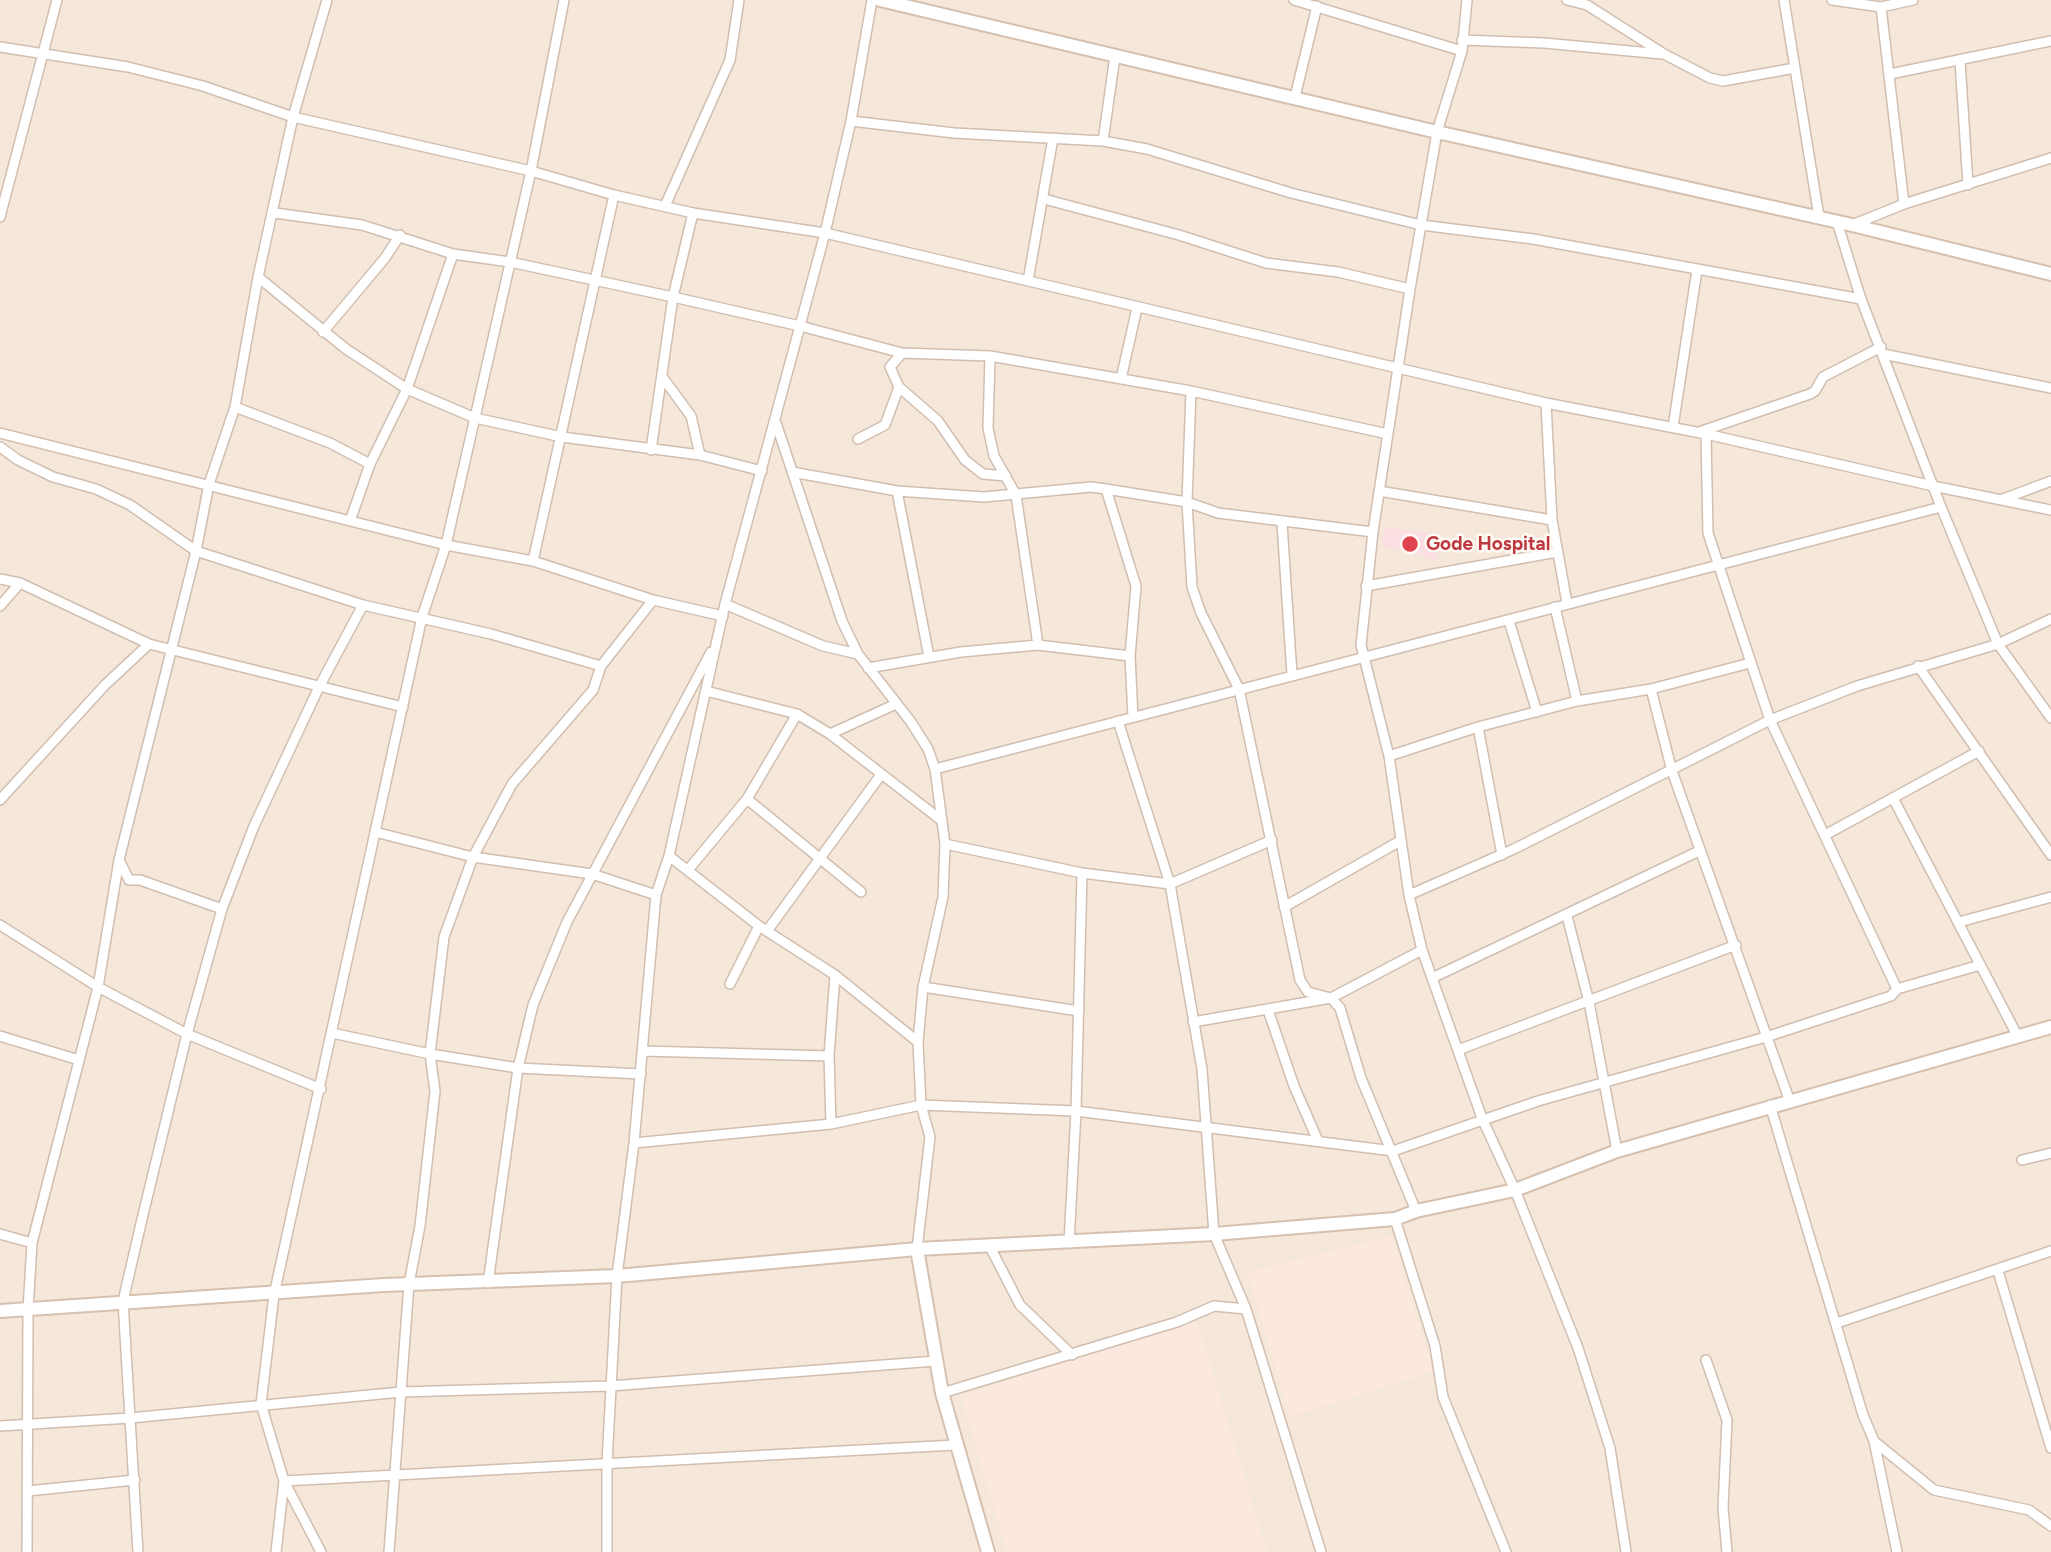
<!DOCTYPE html>
<style>
body{margin:0}
canvas{display:block;background:#fdf6ec}
</style>
<canvas width="2051" height="1552"></canvas>
<script>
const context = document.querySelector('canvas').getContext('2d');
context.lineJoin = 'round';
function fillPath(path, color) { context.fillStyle = color; context.fill(path, 'evenodd'); }
const shape = rows => new Path2D(rows.map(r => 'M' + r).join(''));
function trace(path, color, width, dash) { context.strokeStyle = color; context.lineWidth = width; context.lineCap = dash ? 'butt' : 'round'; context.setLineDash(dash || []); context.stroke(path); }
function label(font, color, halo, rows, align = 'center') {
  context.font = font + ' Figtree,sans-serif'; context.lineWidth = 5; context.setLineDash([]); context.textBaseline = 'middle'; context.strokeStyle = halo; context.fillStyle = color; for (const [text, x, y, turn = 0] of rows) {
    context.save(); context.translate(x, y); context.rotate((+turn || 0) * Math.PI / 180); context.textAlign = isNaN(turn) ? turn : align; if (halo) context.strokeText(text, 0, 0); context.fillText(text, 0, 0); context.restore();
  }
}
const residential = shape([
 [0,0,2051,0,2051,1552,0,1552]
]);
const commercial = shape([
 [1391,1236,1433,1371,1290,1417,1247,1272],
 [1197,1321,1267,1552,1007,1552,961,1396]
]);
const medical = shape([
 [1386,528,1433,532,1438,539,1438,562,1418,554,1381,546]
]);
const street = shape([
 [1294,0,1462,51],
 [1467,0,1462,51,1437,132,1410,289,1373,532,1361,645,1389,756,1409,895,1422,950,1482,1118,1515,1190,1578,1348,1610,1448,1626,1552],
 [1567,0,1587,5,1664,54,1710,78,1723,81,1795,68],
 [1784,0,1819,217],
 [1832,0,1881,7,1913,0],
 [1881,7,1904,204],
 [1462,40,1544,43,1662,54],
 [0,47,128,67,203,86,293,117,531,171,614,195,693,213,825,233,1546,403,1706,434,1933,486,2051,510],
 [1960,61,1968,185],
 [1890,74,2051,41],
 [1295,97,1317,6],
 [851,121,954,133,1103,141,1147,149,1291,193,1421,225,1533,239,1861,299],
 [1103,141,1115,56],
 [1044,199,1179,235,1266,263,1338,272,1410,289],
 [665,206,730,60,739,0],
 [275,213,362,225,453,254,510,262,673,297,800,326,902,353,990,356,1191,391,1388,434],
 [0,217,57,0],
 [1837,222,1861,299,1941,507,1998,644,2051,718],
 [1852,225,1904,204,2051,158],
 [258,277,346,349,407,389,475,418,562,437,700,455,762,471],
 [1028,281,1053,138],
 [323,332,385,258,400,235],
 [1883,354,2051,388],
 [990,356,988,428,994,456,1016,495,1038,645],
 [663,378,691,416,700,455],
 [1121,379,1137,308],
 [899,387,938,421,965,460,983,474,1006,476],
 [1191,391,1187,502,1192,587,1201,613,1239,689,1300,980,1308,992,1331,998,1340,1008,1361,1078,1416,1211],
 [1546,403,1552,520,1567,603],
 [235,407,330,443,370,464],
 [776,423,842,621,858,654,911,722,928,749,935,769,945,844,943,897,923,987,918,1042,921,1105,930,1137,917,1249],
 [1673,427,1697,270],
 [1699,432,1810,394,1815,391,1823,377,1881,347],
 [0,433,446,545,533,561,653,600,723,616],
 [1706,434,1708,533,1770,720,1897,989],
 [858,439,885,425,899,387,890,367,902,353],
 [0,447,18,460,53,477,96,489,130,505,196,551,363,605,491,634,601,666,653,600],
 [651,450,673,297,693,213],
 [792,472,897,491,984,497,1091,487,1106,489,1187,502,1218,513,1373,532],
 [1106,489,1136,586,1130,656,1133,717],
 [897,491,929,657],
 [1379,491,1552,520],
 [2003,499,2051,481],
 [350,521,370,464,407,389,453,254],
 [1282,523,1292,675],
 [533,561,614,195],
 [0,579,20,583,149,644,403,707],
 [1366,586,1557,552],
 [725,604,823,646,858,654],
 [0,606,20,583],
 [1555,607,1577,701],
 [1509,621,1537,712],
 [1918,666,2051,855],
 [868,668,961,652,1038,645,1130,656],
 [1651,689,1672,771,1789,1099],
 [706,691,797,714,830,734,941,820],
 [797,714,747,799,861,892],
 [1118,721,1170,884,1202,1069,1214,1234,1246,1309,1321,1552],
 [1478,727,1502,855],
 [830,734,896,704],
 [1389,756,1478,727,1577,701,1651,689,1750,663],
 [935,769,1941,507],
 [1893,798,2018,1037],
 [0,800,105,685,149,644],
 [375,832,473,857,592,874,656,895],
 [1825,835,1979,751],
 [945,844,1082,873,1170,884,1272,840],
 [669,856,759,926,835,975,918,1042],
 [119,860,129,880,140,880,222,909],
 [688,870,747,799],
 [1409,895,1514,849,1770,720,1857,686,1998,644,2051,619],
 [1284,907,1400,841],
 [1567,916,1589,1002,1617,1151],
 [1959,922,2051,897],
 [0,925,98,987,187,1034,321,1089],
 [767,931,880,776],
 [1432,978,1699,851],
 [730,984,759,926],
 [923,987,1079,1011],
 [1268,1010,1294,1086,1318,1141],
 [1193,1022,1331,998,1422,950],
 [332,1033,430,1054,518,1068,641,1074],
 [0,1036,79,1060],
 [1458,1050,1736,945],
 [643,1051,829,1056],
 [1770,1105,1863,1415,1874,1441,1897,1552],
 [831,1124,829,1056,835,975],
 [634,1143,831,1124,921,1105,1076,1111,1393,1151,1538,1101,1766,1037,1891,996,1897,989,1980,965],
 [2022,1160,2051,1153],
 [1395,1219,1435,1346,1443,1397,1506,1552],
 [0,1234,32,1243],
 [1069,1243,1076,1111,1082,873],
 [989,1245,1020,1305,1072,1355],
 [1998,1271,2051,1448],
 [488,1283,518,1068,533,1005,567,922,711,652],
 [1837,1323,2051,1251],
 [1706,1360,1727,1420,1723,1508,1727,1552],
 [942,1393,1177,1322,1214,1306,1246,1309],
 [0,1426,130,1418,401,1392,610,1386,936,1361],
 [1875,1442,1934,1490,2029,1510,2051,1526],
 [28,1491,135,1480],
 [27,1552,28,1310,32,1243,98,987,119,860,196,551,209,484,235,407,258,277,293,117,327,0],
 [138,1552,123,1301,142,1219,187,1034,222,909,254,826,319,687,363,605],
 [276,1552,284,1481,955,1445],
 [321,1552,284,1481,261,1404,274,1295,422,617,446,545,531,171,564,0],
 [389,1552,409,1284,420,1226,435,1091,430,1054,444,937,473,857,512,784,593,690,601,666],
 [607,1552,607,1463,617,1276,634,1143,656,895,669,856,725,604,825,233,851,121,872,0]
]);
const secondary = shape([
 [880,0,1437,132,1852,225,2051,274],
 [917,1249,942,1393,988,1552],
 [0,1311,384,1285,617,1276,917,1249,1214,1234,1395,1219,1416,1211,1515,1190,1617,1151,2051,1027]
]);
const markers = [
 [1410,544,9,"#e0444e"]
];
const healthNames = [
 ["Gode Hospital",1426,544]
];
fillPath(residential, '#f5e8da');
fillPath(commercial, '#fde8e0');
fillPath(medical, '#fbdfe3');
trace(street, '#d1beb0', 12);
trace(secondary, '#d6c0b0', 16);
trace(street, '#fff', 9);
trace(secondary, '#fff', 12);
for (const [x, y, r, color] of markers) { const dot = new Path2D(); dot.arc(x, y, r, 0, 2 * Math.PI); context.fillStyle = color; context.fill(dot); trace(dot, '#fffaf3', 2.5); }
label('bold 19px', '#be3a42', '#fffaf3', healthNames, 'left');
</script>
